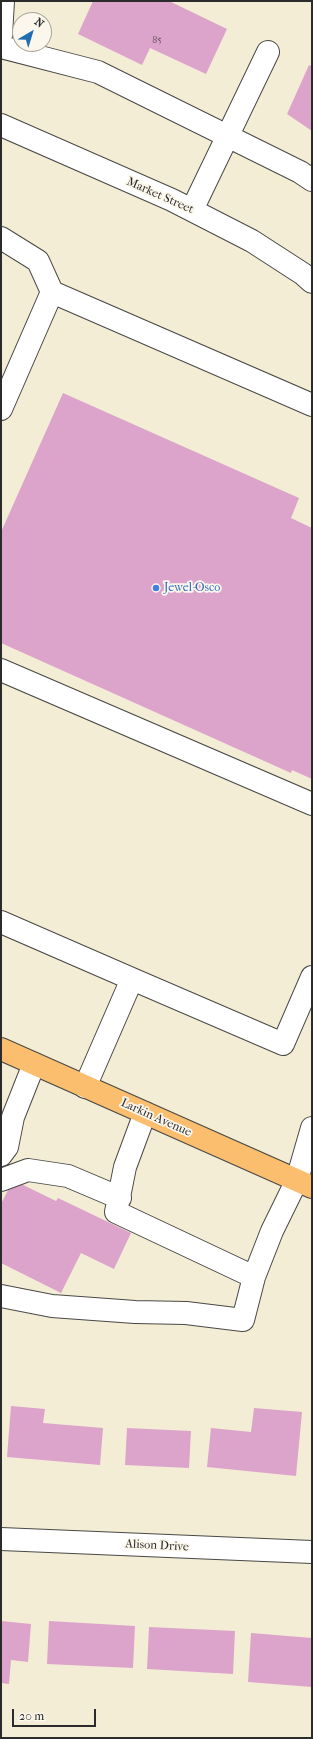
<!DOCTYPE html>
<style>
body{margin:0}
#map{position:relative;width:313px;height:1739px;overflow:hidden;background:#f3edd6;font-family:"IM FELL French Canon",serif}
canvas{display:block}
.frame{position:absolute;inset:0;border:2px solid #2b2b2b;pointer-events:none}
.north{position:absolute;left:12px;top:12px;width:40px;height:40px;box-sizing:border-box;background:#fbf7ec;border:1px solid #a8a59f;border-radius:50%;rotate:38deg;font-size:11px;font-weight:700;line-height:16px;text-align:center;color:#2b2b2b}
.north::after{content:'';display:block;margin:auto;width:14px;height:18px;background:#1f6fb2;clip-path:polygon(50% 0,100% 100%,50% 72%,0 100%)}
.scale{position:absolute;left:12px;top:1709px;width:84px;height:18px;box-sizing:border-box;border:2px solid #2b2b2b;border-top:0;padding-left:5px;font-size:12px;line-height:14px;white-space:nowrap;color:#2b2b2b;-webkit-text-stroke:3px #fbf7ec;paint-order:stroke}
</style>
<div id="map">
<canvas width="313" height="1739"></canvas>
<div class="frame"></div>
<div class="north">N</div>
<div class="scale">20 m</div>
</div>
<script>
const context = document.querySelector('canvas').getContext('2d');
context.lineJoin = 'round';
function fillPath(path, color) { context.fillStyle = color; context.fill(path, 'evenodd'); }
const shape = rows => new Path2D(rows.map(r => 'M' + r).join(''));
function trace(path, color, width, dash) { context.strokeStyle = color; context.lineWidth = width; context.lineCap = dash ? 'butt' : 'round'; context.setLineDash(dash || []); context.stroke(path); }
function label(font, color, halo, rows, align = 'center') {
  context.font = font + ' "IM FELL French Canon",serif'; context.lineWidth = 3.5; context.setLineDash([]); context.textBaseline = 'middle'; context.strokeStyle = halo; context.fillStyle = color; for (const [text, x, y, turn = 0] of rows) {
    context.save(); context.translate(x, y); context.rotate((+turn || 0) * Math.PI / 180); context.textAlign = isNaN(turn) ? turn : align; if (halo) context.strokeText(text, 0, 0); context.fillText(text, 0, 0); context.restore();
  }
}
const building = shape([
 [93,1,169,1,227,29,206,74,150,48,142,65,78,34],
 [309,65,312,66,312,131,287,114],
 [63,393,299,498,291,518,312,528,312,779,292,770,291,773,1,643,1,532],
 [13,1180,56,1201,58,1198,131,1233,114,1269,81,1253,61,1293,1,1263,1,1204],
 [11,1406,45,1409,43,1423,103,1428,100,1465,7,1457],
 [254,1408,302,1412,296,1476,207,1467,211,1428,251,1432],
 [127,1428,191,1431,189,1468,125,1465],
 [1,1621,31,1624,28,1662,11,1660,9,1684,1,1683],
 [49,1621,135,1626,133,1668,47,1664],
 [149,1627,235,1631,233,1674,147,1669],
 [251,1633,312,1638,312,1687,248,1682]
]);
const minor = shape([
 [1,35,3,1],
 [1,47,98,72,300,172,312,180],
 [1,125,172,200,252,241,303,274,312,282],
 [192,210,268,52],
 [1,238,38,261,52,292],
 [1,409,52,292,312,405],
 [1,670,312,804],
 [1,922,132,979,85,1087],
 [132,979,283,1044,312,977],
 [145,1113,125,1167,116,1212,254,1277],
 [1,1155,7,1147,13,1117,34,1064],
 [1,1180,28,1170,68,1176,120,1198],
 [1,1296,52,1306,135,1312,186,1313,243,1320,254,1277,272,1231,297,1180,312,1128],
 [1,1539,312,1552]
]);
const major = shape([
 [1,1049,312,1187]
]);
const markers = [
 [156,588,4,"#3f7fe0"]
];
const numberNames = [
 ["85",157,41]
];
const streetNames = [
 ["Market Street",160,196,24],
 ["Larkin Avenue",156,1118,24],
 ["Alison Drive",157,1546,3]
];
const shopNames = [
 ["Jewel-Osco",164,588]
];
fillPath(building, '#dca4ca');
trace(minor, '#494845', 24);
trace(major, '#494845', 24);
trace(minor, '#fff', 22);
trace(major, '#fbbe6e', 22);
for (const [x, y, r, color] of markers) { const dot = new Path2D(); dot.arc(x, y, r, 0, 2 * Math.PI); context.fillStyle = color; context.fill(dot); trace(dot, '#fbf7ec', 1.5); }
label('10px', '#574953', null, numberNames);
label('12px', '#2b2b2b', '#fbf7ec', streetNames);
label('12px', '#366cbe', '#fbf7ec', shopNames, 'left');
</script>
